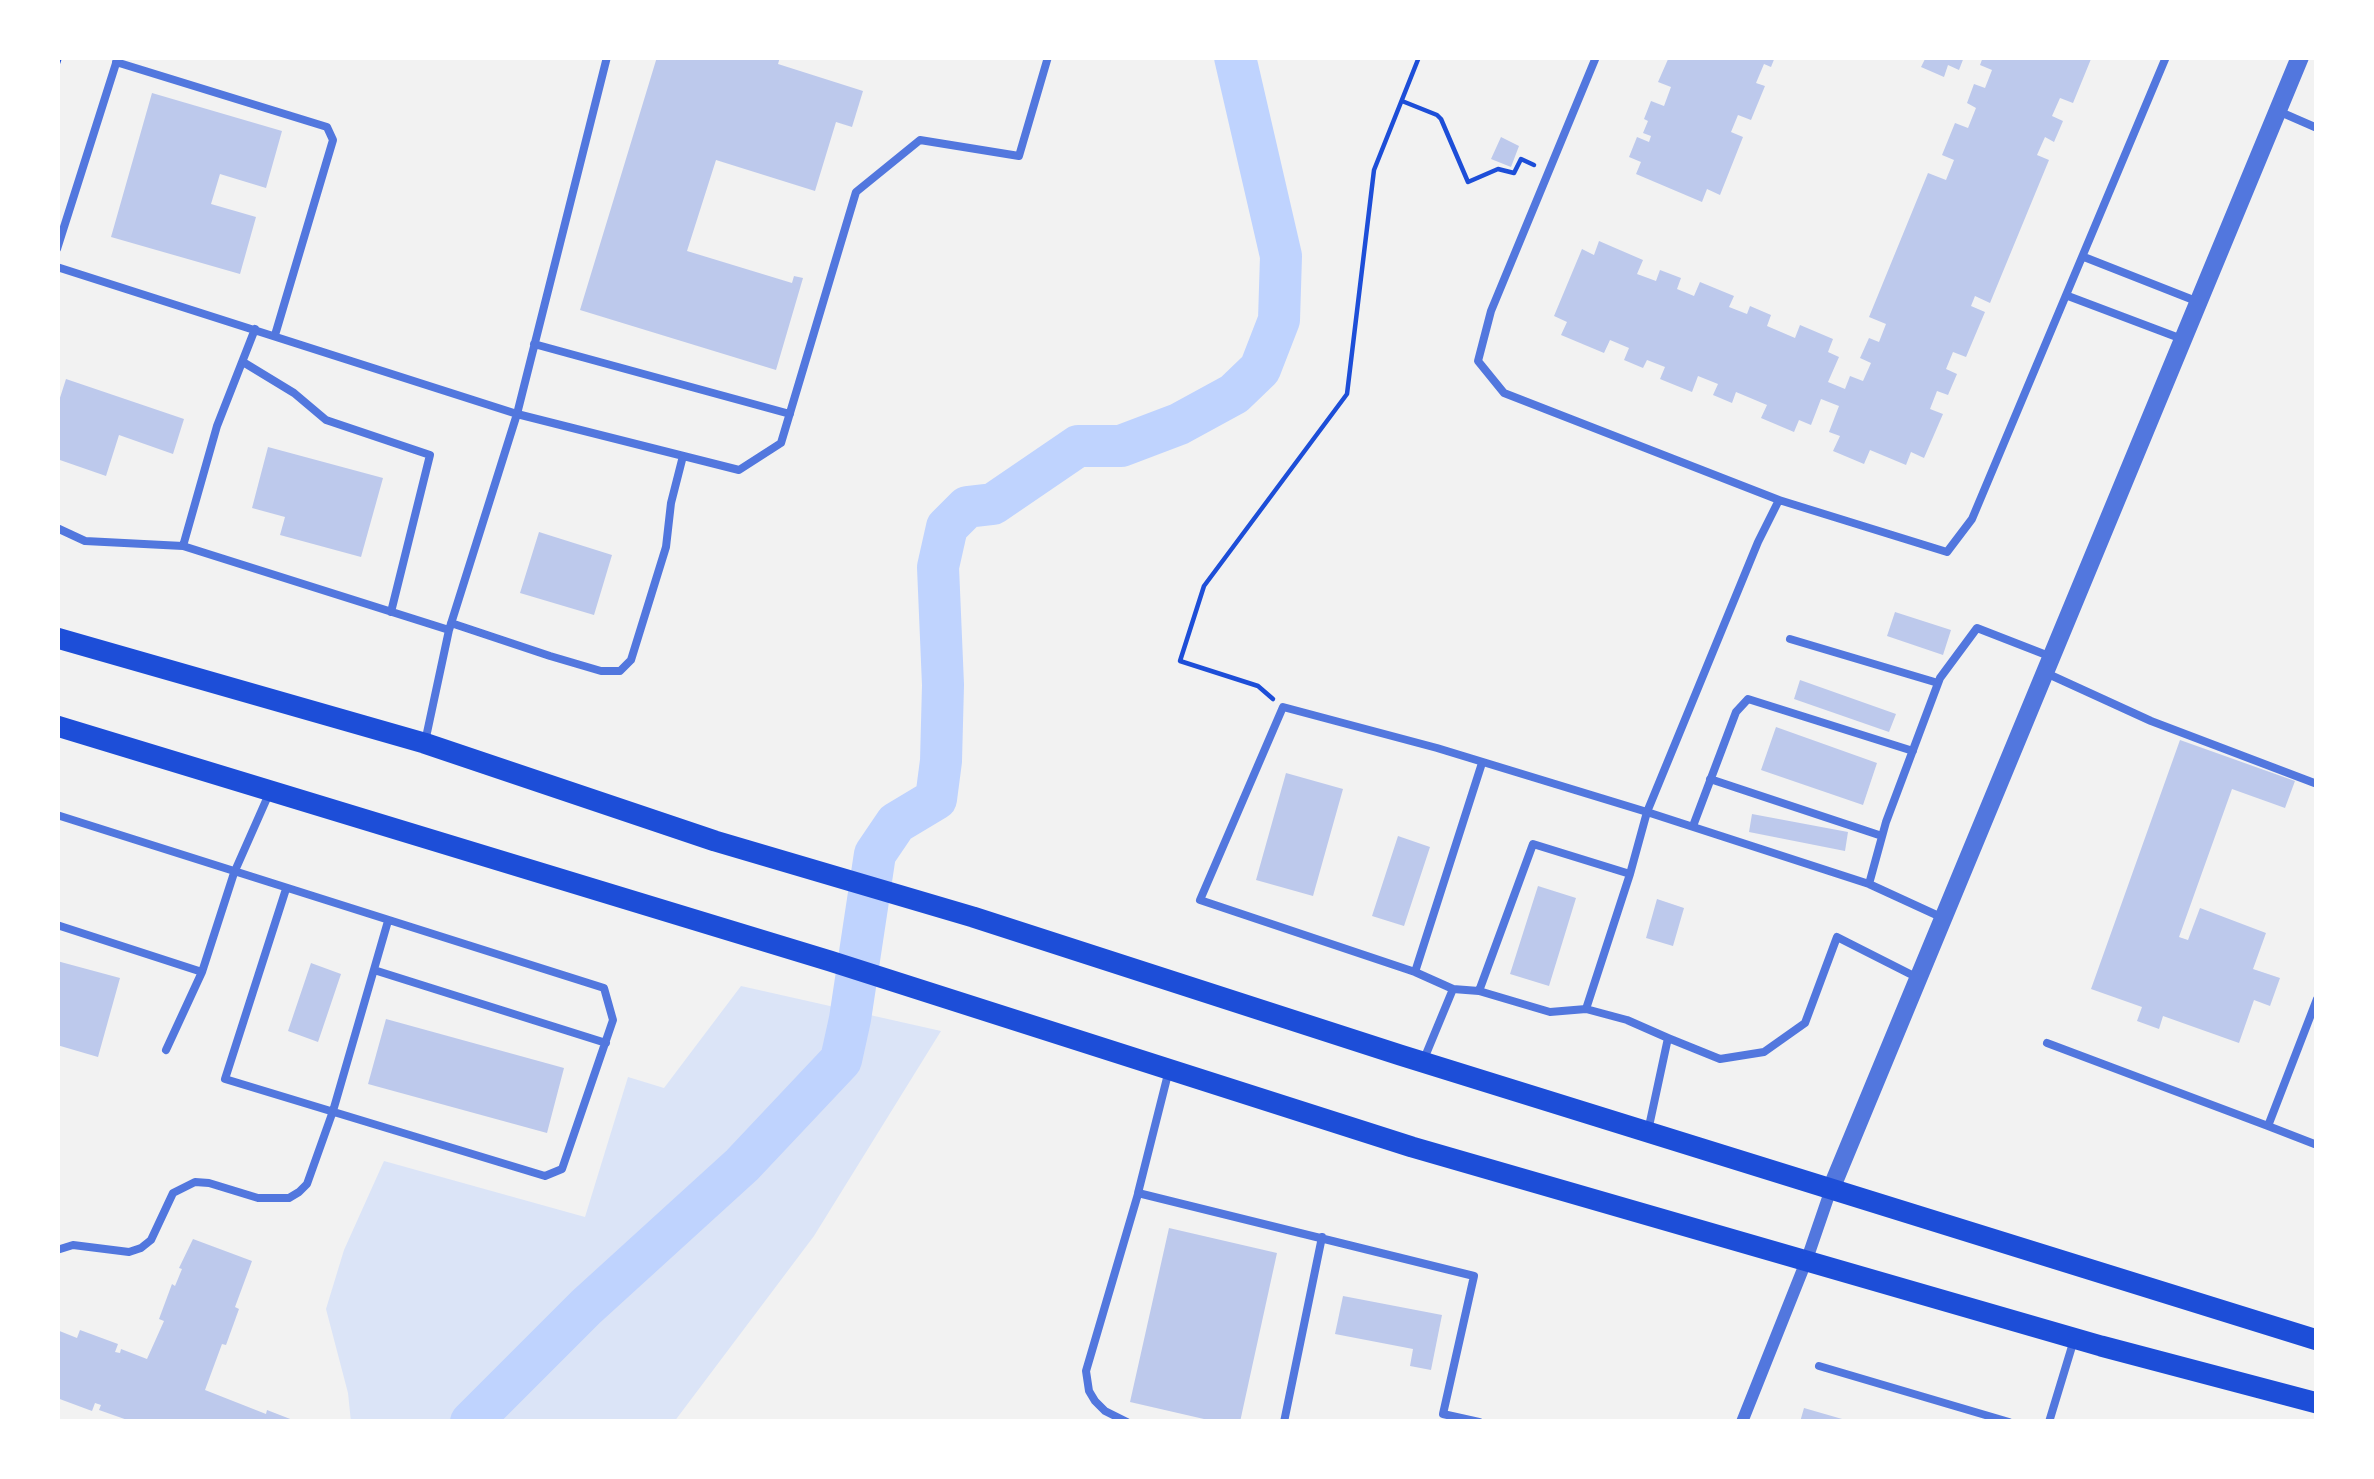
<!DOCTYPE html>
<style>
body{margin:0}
#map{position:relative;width:2374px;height:1479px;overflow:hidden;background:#f2f2f2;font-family:Signika,sans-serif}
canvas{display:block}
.frame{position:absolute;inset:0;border:60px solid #fff;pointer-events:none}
</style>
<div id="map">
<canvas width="2374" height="1479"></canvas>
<div class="frame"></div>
</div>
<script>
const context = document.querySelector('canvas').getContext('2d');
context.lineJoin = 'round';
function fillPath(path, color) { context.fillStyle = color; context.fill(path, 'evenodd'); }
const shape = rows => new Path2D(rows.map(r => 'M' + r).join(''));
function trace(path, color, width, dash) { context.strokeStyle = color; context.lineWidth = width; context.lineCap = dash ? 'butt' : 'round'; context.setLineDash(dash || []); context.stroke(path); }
const green = shape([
 [741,986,941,1031,814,1236,674,1422,351,1422,348,1393,326,1309,344,1250,384,1161,585,1217,628,1077,664,1088]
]);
const river = shape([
 [471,1422,586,1307,742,1165,841,1060,850,1019,875,854,896,823,936,799,941,761,943,685,938,567,947,527,967,507,993,504,1078,446,1121,446,1179,424,1234,394,1260,369,1279,320,1281,256,1235,57]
]);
const building = shape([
 [657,57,780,57,778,64,863,91,852,127,836,122,815,191,716,160,687,251,792,283,794,276,803,278,776,370,580,310],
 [1669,57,1775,57,1771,67,1764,64,1756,83,1765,86,1751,120,1738,115,1731,132,1743,137,1720,195,1707,189,1702,202,1636,174,1641,162,1629,157,1637,137,1649,142,1651,136,1643,133,1648,121,1644,119,1651,101,1664,106,1671,87,1658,82],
 [1926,57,1964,57,1959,70,1948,65,1944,77,1921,67],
 [1983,57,2091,59,2073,103,2060,98,2052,116,2063,121,2054,142,2045,137,2037,155,2049,160,1990,303,1975,296,1971,306,1985,312,1966,357,1953,352,1946,369,1957,374,1948,395,1937,391,1930,409,1943,414,1924,458,1911,452,1906,465,1870,450,1864,464,1833,451,1840,436,1829,432,1839,406,1821,399,1811,425,1799,420,1794,432,1761,418,1767,405,1736,392,1732,403,1713,395,1718,384,1698,376,1692,392,1660,379,1665,367,1647,360,1643,368,1624,360,1629,348,1610,340,1604,353,1561,335,1567,322,1554,316,1582,249,1594,255,1599,241,1643,260,1637,274,1656,281,1660,270,1681,278,1677,289,1694,296,1700,282,1734,296,1729,307,1747,314,1750,306,1771,315,1767,326,1795,338,1800,325,1833,339,1828,352,1839,357,1828,382,1845,389,1850,376,1863,381,1871,363,1860,358,1869,338,1879,342,1886,324,1869,317,1928,173,1946,180,1954,160,1942,155,1955,123,1968,128,1976,108,1967,103,1974,84,1985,88,1992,70,1980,65],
 [152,93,282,131,266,188,220,174,211,204,256,217,240,274,111,237],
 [1501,137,1519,146,1511,167,1491,159],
 [66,379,184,419,173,454,119,435,106,476,57,459,57,407],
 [268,447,383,478,361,557,280,535,285,517,252,508],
 [539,532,612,555,594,615,520,593],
 [1895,612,1951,630,1943,655,1887,636],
 [1800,680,1896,714,1889,732,1794,699],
 [1776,727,1877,763,1863,805,1761,770],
 [2180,740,2295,781,2285,808,2232,789,2179,937,2188,940,2200,908,2266,933,2253,969,2280,978,2270,1006,2254,1000,2239,1043,2163,1016,2159,1029,2137,1021,2142,1007,2091,989],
 [1286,773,1343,789,1313,896,1256,880],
 [1752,814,1848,832,1845,851,1749,832],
 [1398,836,1430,847,1404,926,1372,916],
 [1538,886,1576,898,1549,986,1510,974],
 [1657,899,1684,908,1673,946,1646,938],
 [57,961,120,978,98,1057,57,1045],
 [311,963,341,974,318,1042,288,1031],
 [386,1019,564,1068,547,1133,368,1084],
 [1169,1228,1277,1253,1240,1422,1217,1422,1130,1402],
 [193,1239,252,1261,235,1307,239,1309,226,1345,222,1344,205,1390,266,1414,267,1410,298,1422,133,1422,99,1410,101,1405,95,1403,92,1411,57,1398,57,1330,77,1338,80,1330,118,1344,115,1352,120,1353,121,1349,147,1359,164,1321,159,1319,172,1284,175,1286,182,1269,179,1268],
 [1343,1296,1442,1315,1431,1370,1410,1366,1413,1349,1335,1334],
 [1804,1408,1849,1421,1849,1422,1800,1422]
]);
const path = shape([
 [57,66,60,57],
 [1402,101,1437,115,1441,119,1468,182,1498,169,1514,173,1521,159,1534,165],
 [1273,699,1258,686,1180,661,1204,586,1347,394,1374,170,1419,57]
]);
const service = shape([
 [1596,57,1491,311,1478,361,1504,393,1779,500],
 [116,62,327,127,333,140,275,335],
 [2278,111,2317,128],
 [57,249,118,57],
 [2084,257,2196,301],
 [57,267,517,414,739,470,781,443,856,192,920,140,1019,156,1048,57],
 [2068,296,2182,339],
 [534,344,790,414],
 [243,362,294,393,326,420,430,455,391,612],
 [57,528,85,541,183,546,449,630],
 [183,546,217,426,255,329],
 [451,623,550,656,601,671,620,671,631,660,666,547,671,503,683,456],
 [1790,639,1938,683],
 [2046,673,2151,721,2317,784],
 [425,742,449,630,517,414,607,57],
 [1710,779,1882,836],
 [57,815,604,988,613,1020,562,1169,545,1176,225,1079,286,889],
 [1693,826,1736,712,1748,699,1913,751],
 [1943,918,1869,884,1886,822,1940,678,1977,628,2049,656],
 [57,925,202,972,234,873,268,796],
 [374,970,606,1043],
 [1415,972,1482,763],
 [1453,989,1479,991,1550,1012,1586,1009],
 [1479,991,1533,844,1630,874],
 [2317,999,2268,1126,2317,1145],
 [1668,1038,1720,1059,1764,1052,1805,1023,1837,937,1918,978],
 [2047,1043,2268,1126],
 [166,1050,202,972],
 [1424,1059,1453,989,1415,972,1200,900,1283,707,1437,748,1647,812,1758,542,1779,500,1947,552,1972,519,2166,57],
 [1168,1074,1138,1193,1474,1276,1443,1414,1479,1422],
 [1648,1131,1668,1038,1627,1020,1586,1009,1630,874,1647,812,1869,884],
 [57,1250,73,1245,129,1252,141,1248,151,1240,173,1193,195,1182,209,1183,258,1198,289,1198,299,1192,307,1184,333,1111,388,921],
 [1819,1366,2009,1422],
 [1127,1422,1105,1411,1095,1401,1089,1391,1086,1371,1138,1194],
 [1284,1422,1322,1237],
 [2049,1422,2073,1343]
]);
const minor = shape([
 [1742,1422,1807,1259,1831,1189]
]);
const tertiary = shape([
 [1831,1189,2300,57]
]);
const primary = shape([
 [57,638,424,743,715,841,973,917,1400,1055,2317,1340],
 [57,726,830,961,1412,1147,2101,1346,2317,1403]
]);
fillPath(green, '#dbe4f7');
trace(river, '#bfd3fe', 42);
fillPath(building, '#bdc9ec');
trace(path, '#1d4ed8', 4.5);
trace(service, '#5277de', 8);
trace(minor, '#5277de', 12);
trace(tertiary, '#5277de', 18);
trace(primary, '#1d4ed8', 21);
</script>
